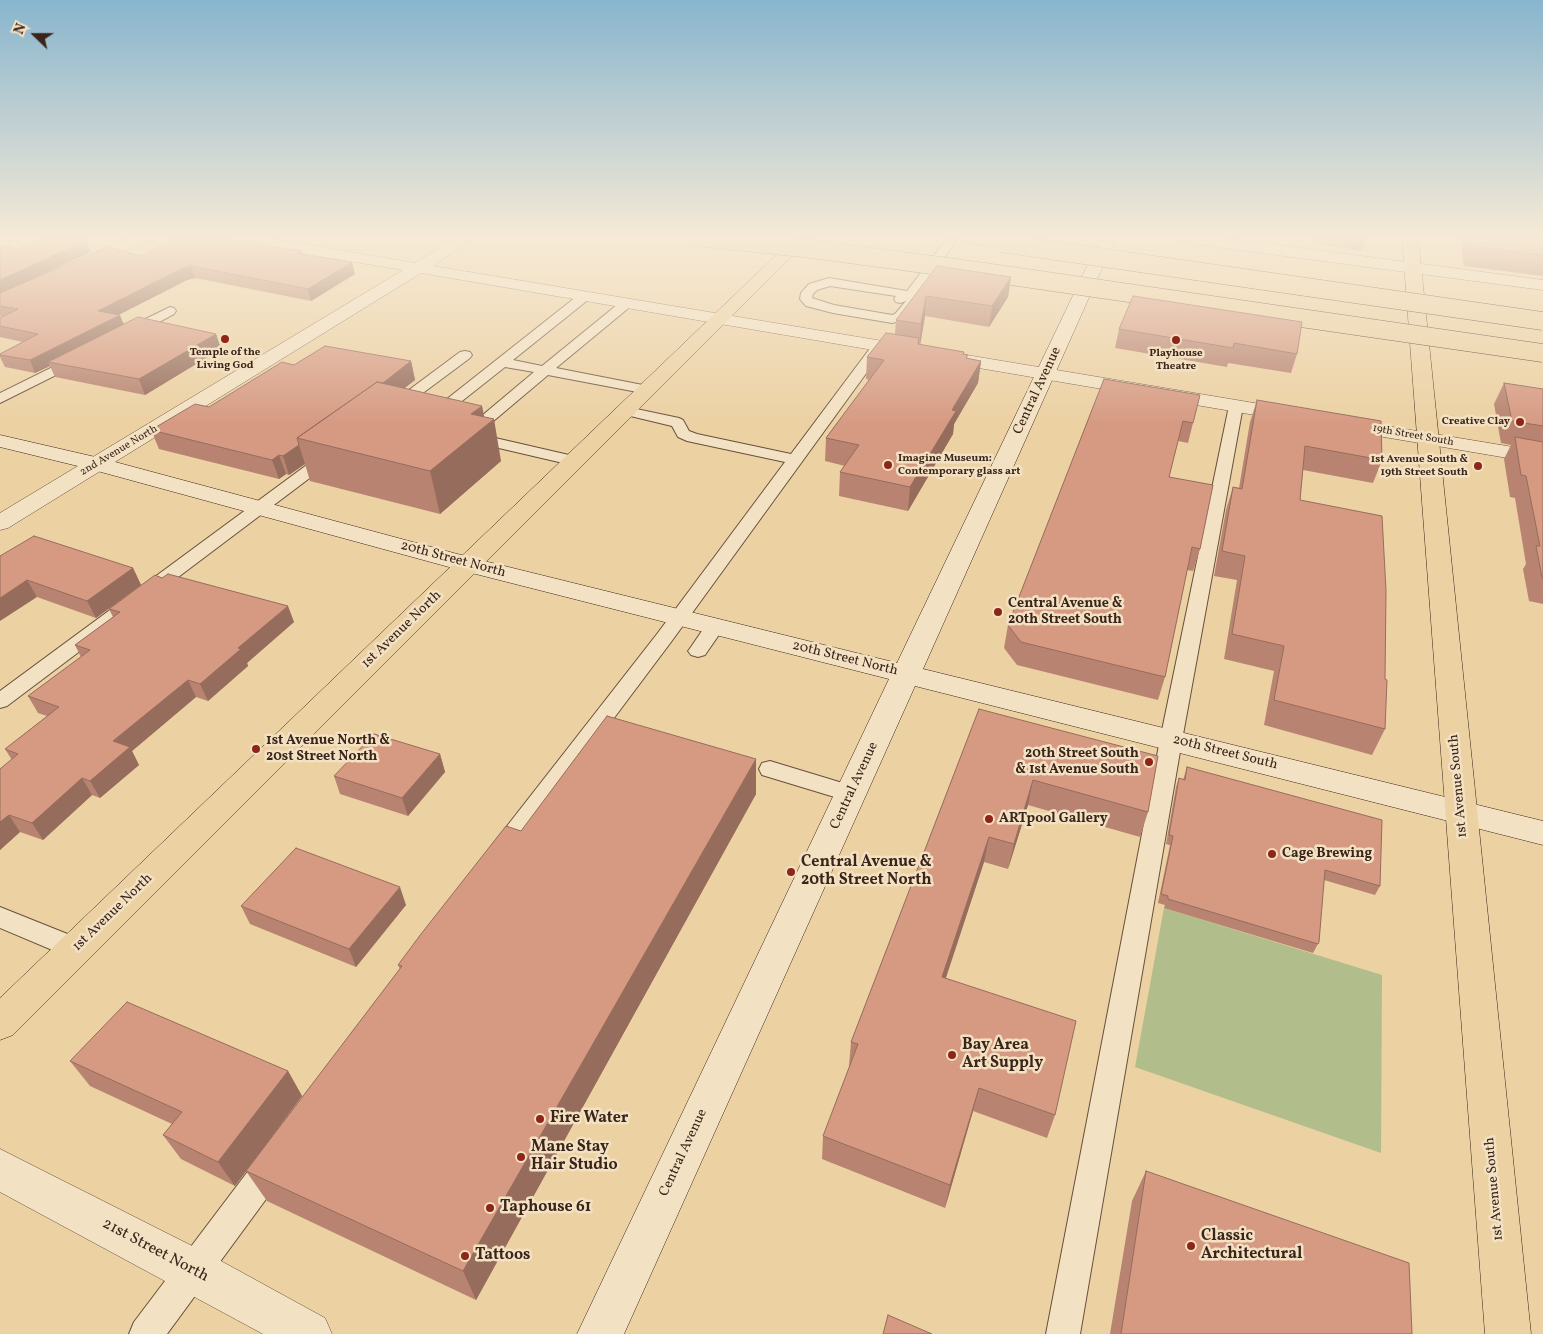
<!DOCTYPE html>
<style>
body{margin:0}
#map{position:relative;width:1543px;height:1334px;overflow:hidden;background:#ecd1a3;font-family:Vollkorn,serif}
canvas{display:block}
.north{position:absolute;left:10px;top:10px;width:50px;height:50px;-webkit-text-stroke:4px #f3e1c3;paint-order:stroke;rotate:292deg;font-size:14px;font-weight:700;line-height:20px;text-align:center;color:#3b251a}
.north::after{content:'';display:block;margin:auto;width:18px;height:22px;background:#3b251a;clip-path:polygon(50% 0,100% 100%,50% 72%,0 100%)}
</style>
<div id="map">
<canvas width="1543" height="1334"></canvas>
<div class="north">N</div>
</div>
<script>
const context = document.querySelector('canvas').getContext('2d');
context.lineJoin = 'round';
function fillPath(path, color) { context.fillStyle = color; context.fill(path, 'evenodd'); }
const shape = rows => new Path2D(rows.map(r => 'M' + r).join(''));
function trace(path, color, width, dash) { context.strokeStyle = color; context.lineWidth = width; context.lineCap = dash ? 'butt' : 'round'; context.setLineDash(dash || []); context.stroke(path); }
function label(font, color, halo, rows, align = 'center') {
  context.font = font + ' Vollkorn,serif'; context.lineWidth = 5; context.setLineDash([]); context.textBaseline = 'middle'; context.strokeStyle = halo; context.fillStyle = color; for (const [text, x, y, turn = 0] of rows) {
    context.save(); context.translate(x, y); context.rotate((+turn || 0) * Math.PI / 180); context.textAlign = isNaN(turn) ? turn : align; if (halo) context.strokeText(text, 0, 0); context.fillText(text, 0, 0); context.restore();
  }
}
const green = shape([
 [1164,908,1382,975,1381,1153,1135,1067]
]);
const lane = shape([
 [948,237,959,237,917,295,920,299,905,320,892,323,833,313,806,306,800,299,801,293,809,284,829,278,907,291,948,237],
 [830,286,896,296,894,299,896,302,900,303,906,301,895,314,892,315,834,305,812,298,813,294,817,290,830,286],
 [1251,237,1262,237,1258,250,1254,251,1248,248,1251,237],
 [585,292,591,296,589,299,513,360,542,366,623,300,627,299,631,300,633,303,631,306,556,368,653,387,655,390,653,393,648,394,548,375,478,434,582,458,584,461,582,464,576,466,473,442,462,438,459,435,534,372,505,367,438,420,428,420,426,417,428,414,581,293,585,292],
 [170,307,174,308,176,311,174,314,133,336,128,337,121,333,123,330,170,307],
 [879,342,886,346,671,642,509,858,501,860,493,858,489,851,493,844,657,634,785,462,687,441,678,437,672,426,622,414,620,411,622,408,627,407,679,418,683,420,689,431,697,434,791,454,874,343,879,342],
 [465,351,470,352,472,355,470,358,400,410,390,410,388,407,390,404,460,352,465,351],
 [77,355,84,359,82,362,0,403,0,393,77,355],
 [1236,402,1241,403,1243,406,1182,740,1080,1334,1046,1334,1160,740,1229,406,1231,403,1236,402],
 [329,451,335,453,337,456,335,459,7,706,0,708,0,691,323,453,329,451],
 [715,620,722,622,725,626,705,655,698,657,691,655,688,651,691,647,708,622,715,620],
 [770,761,859,788,862,794,859,800,851,802,762,775,759,769,762,763,770,761],
 [0,907,85,941,89,949,85,957,76,960,0,928,0,907],
 [272,1150,283,1154,287,1165,283,1176,167,1334,129,1334,134,1322,261,1154,272,1150]
]);
const street = shape([
 [129,237,150,237,148,240,90,267,78,267,76,264,78,261,129,237],
 [226,237,263,237,415,263,457,237,476,237,433,266,1290,409,1297,411,1300,415,1297,419,1290,421,421,273,8,528,0,530,0,513,403,270,233,242,226,237],
 [1171,237,1217,237,1543,280,1543,290,1178,242,1171,237],
 [1344,419,1543,452,1543,464,1337,429,1334,425,1337,421,1344,419],
 [0,1149,210,1255,325,1318,332,1334,263,1334,0,1192,0,1149]
]);
const secondary = shape([
 [1101,237,1116,237,923,669,1543,821,1543,845,915,686,624,1334,577,1334,889,679,460,570,90,469,0,447,0,435,104,459,476,559,897,663,1101,237]
]);
const primary = shape([
 [795,237,811,237,13,1035,0,1040,0,998,795,237],
 [1402,237,1418,237,1531,1334,1485,1334,1402,237]
]);
const highway = shape([
 [956,237,995,237,1006,240,1009,243,1006,246,1001,248,963,242,956,237]
]);
const highwayBridge = shape([
 [698,237,812,249,977,271,1543,353],
 [1001,243,1543,321]
]);
const wall = shape([
 [1234,237,1249,237,1248,239],
 [1312,237,1365,237,1365,243,1362,251,1311,243],
 [1460,237,1543,237,1543,276,1464,266],
 [0,246,18,249,91,252,26,282,141,256,302,251,303,255,355,274,311,301,195,278,187,280,118,315,124,324,216,334,221,349,145,395,55,377,50,366,35,373,5,367,0,357,0,354,23,342,0,337,0,318,2,317,0,316],
 [937,266,1011,277,1008,297,989,327,925,316,920,345,964,352,964,354,968,359,981,361,978,383,954,424,953,434,908,511,839,496,840,472,845,466,825,461,826,438,869,380,866,379,867,357,895,334,896,320],
 [1133,296,1297,354,1291,373,1228,363,1227,367,1115,348,1119,329],
 [411,361,415,380,404,388,482,406,484,417,501,461,440,514,310,481,305,464,289,475,286,474,279,479,159,449,151,430,209,407,294,365],
 [1104,379,1193,423,1188,443,1178,441,1169,477,1200,549,1193,571,1187,570,1165,677,1158,700,1017,665,1004,648,1008,625],
 [1504,383,1543,389,1543,604,1529,601,1523,569,1526,564,1515,498,1510,497,1504,459,1511,445,1501,443,1494,404],
 [1257,400,1382,460,1373,483,1303,470,1300,500,1385,679,1385,729,1372,755,1264,725,1274,671,1224,659,1237,580,1214,576,1226,510,1233,487,1239,488,1250,422],
 [0,556,133,568,141,585,96,618,37,597],
 [109,609,294,622,247,663,248,666,208,701,196,697,132,751,139,765,100,798,92,795,43,840,20,832,0,850,0,769,12,760,5,749,47,716,38,713,28,696,81,657,75,645,113,617],
 [979,709,1148,812,1140,837,1028,805,1008,869,984,862,946,978,1055,1115,1047,1138,973,1111,945,1208,822,1159,823,1136,850,1066,849,1066,851,1042],
 [440,754,445,772,408,816,340,794,334,776],
 [756,759,756,794,476,1300,267,1201,246,1171,400,969,398,965,521,831],
 [1187,767,1380,886,1375,895,1324,880,1319,942,1313,953,1164,908,1165,905,1158,903,1170,845,1166,844,1176,787,1179,778,1183,780],
 [406,905,356,967,250,924,241,906],
 [70,1061,288,1071,302,1096,235,1186,181,1159,163,1135,172,1124,90,1086],
 [1146,1171,1412,1334,1110,1334,1132,1201]
]);
const shadedWall = shape([
 [86,241,91,252,0,294,0,280],
 [352,262,355,274,311,301,308,289],
 [191,266,195,278,187,280,103,323,98,311,183,268],
 [1011,277,1008,297,989,327,992,306],
 [926,296,925,316,920,346,921,324],
 [120,315,125,328,48,362,50,366,35,373,30,360],
 [216,334,221,349,145,395,139,379],
 [411,361,415,380,367,418,305,440],
 [981,361,978,383,954,424,953,434,908,511,910,487,952,410],
 [482,406,486,426,494,419,501,461,440,514,430,471,471,414],
 [299,445,305,464,289,475,283,456],
 [279,455,286,474,279,479,272,460],
 [133,568,141,585,96,618,87,601],
 [27,580,37,597,0,621,0,598],
 [288,606,294,622,247,663,248,666,208,701,200,684,238,648],
 [188,680,196,697,132,751,139,765,100,798,90,781,113,741],
 [440,754,445,772,408,816,402,798],
 [756,759,756,794,476,1300,463,1271],
 [82,778,92,795,43,840,32,823],
 [1033,780,1028,805,1008,869,1014,844],
 [9,815,20,832,0,850,0,822],
 [989,837,984,862,938,1001,942,977],
 [400,887,406,905,356,967,349,949],
 [288,1071,302,1096,235,1186,218,1162],
 [979,1088,973,1111,945,1208,950,1185]
]);
const building = shape([
 [52,237,72,237,86,241,0,280,0,246,18,249,52,237],
 [178,237,214,237,302,251,297,254,352,262,308,289,191,266,183,268,98,311,120,315,30,360,0,355,0,354,38,334,0,326,0,318,18,309,0,306,0,293,108,247,141,256,178,237],
 [1330,237,1365,237,1365,243,1330,237],
 [1471,237,1543,237,1543,255,1473,246,1471,237],
 [937,266,1011,277,992,306,926,296,921,324,896,320,937,266],
 [1133,296,1302,322,1297,354,1234,343,1233,348,1119,329,1133,296],
 [138,317,216,334,139,379,48,362,138,317],
 [886,333,919,338,918,344,964,352,963,354,968,355,966,358,981,361,952,410,956,411,910,487,840,472,859,445,826,438,884,360,867,357,886,333],
 [325,346,411,361,383,383,377,382,297,438,299,445,283,456,279,455,272,460,151,430,195,404,209,407,282,362,294,365,325,346],
 [1104,379,1200,395,1193,423,1183,421,1169,477,1213,485,1200,549,1192,547,1165,677,1021,642,1008,625,1104,379],
 [377,382,482,406,471,414,494,419,430,471,297,438,377,382],
 [1504,383,1543,389,1543,426,1512,421,1504,383],
 [1257,400,1381,421,1382,460,1305,446,1300,500,1382,516,1386,591,1385,679,1387,680,1385,729,1274,700,1284,646,1232,634,1245,556,1222,551,1233,487,1242,489,1257,400],
 [1515,437,1543,442,1543,578,1542,577,1536,546,1540,546,1526,476,1521,475,1515,437],
 [34,536,133,568,87,601,27,580,0,598,0,556,34,536],
 [168,574,288,606,238,648,241,649,200,684,188,680,113,741,130,747,90,781,82,778,32,823,9,815,0,822,0,769,18,754,5,749,59,707,28,696,90,650,75,645,120,612,109,609,155,575,162,578,168,574],
 [979,709,1158,756,1148,812,1033,780,1014,844,989,837,942,977,1076,1021,1055,1115,979,1088,950,1185,823,1136,858,1044,851,1042,979,709],
 [607,716,756,759,463,1271,246,1171,402,966,398,965,421,934,506,826,521,831,607,716],
 [374,734,440,754,402,798,334,776,374,734],
 [1187,767,1382,820,1380,886,1325,870,1319,942,1318,944,1168,899,1168,896,1161,894,1173,836,1169,835,1179,778,1185,780,1187,767],
 [296,848,400,887,349,949,241,906,296,848],
 [127,1002,288,1071,218,1162,163,1135,182,1112,70,1061,127,1002],
 [1146,1171,1409,1263,1412,1334,1121,1334,1146,1171],
 [888,1315,932,1334,883,1334,888,1315]
]);
const markers = [
 [225,339,5,"#8f2418"],
 [1176,340,5,"#8f2418"],
 [1520,422,5,"#8f2418"],
 [888,465,5,"#8f2418"],
 [1478,466,5,"#8f2418"],
 [998,612,5,"#8f2418"],
 [256,749,5,"#8f2418"],
 [1149,762,5,"#8f2418"],
 [989,819,5,"#8f2418"],
 [1272,854,5,"#8f2418"],
 [791,872,5,"#8f2418"],
 [952,1055,5,"#8f2418"],
 [540,1119,5,"#8f2418"],
 [521,1157,5,"#8f2418"],
 [490,1208,5,"#8f2418"],
 [1191,1246,5,"#8f2418"],
 [465,1256,5,"#8f2418"]
];
const farPoinames = [
 ["Temple of the",225,353],
 ["Living God",225,366],
 ["Playhouse",1176,354],
 ["Theatre",1176,367],
 ["Creative Clay",1510,422,"right"],
 ["Imagine Museum:",898,459,"left"],
 ["Contemporary glass art",898,472,"left"],
 ["1st Avenue South &",1468,460,"right"],
 ["19th Street South",1468,473,"right"]
];
const farStreetnames = [
 ["19th Street South",1413,436,10],
 ["2nd Avenue North",119,451,-31]
];
const streetNames = [
 ["Central Avenue",1038,391,-65],
 ["20th Street North",453,560,15],
 ["1st Avenue North",402,630,-44],
 ["20th Street North",845,659,14],
 ["20th Street South",1225,753,14],
 ["Central Avenue",855,786,-65],
 ["1st Avenue South",1459,786,-95],
 ["1st Avenue North",113,913,-44],
 ["Central Avenue",684,1153,-65],
 ["1st Avenue South",1495,1189,-95]
];
const poiNames = [
 ["Central Avenue &",1008,604],
 ["20th Street South",1008,620],
 ["1st Avenue North &",266,741],
 ["20st Street North",266,757],
 ["20th Street South",1139,754,"right"],
 ["& 1st Avenue South",1139,770,"right"],
 ["ARTpool Gallery",999,819],
 ["Cage Brewing",1282,854]
];
const nearPoinames = [
 ["Central Avenue &",801,863],
 ["20th Street North",801,881],
 ["Bay Area",962,1046],
 ["Art Supply",962,1064],
 ["Fire Water",550,1119],
 ["Mane Stay",531,1148],
 ["Hair Studio",531,1166],
 ["Taphouse 61",500,1208],
 ["Classic",1201,1237],
 ["Architectural",1201,1255],
 ["Tattoos",475,1256]
];
const nearStreetnames = [
 ["21st Street North",155,1251,28]
];
fillPath(green, '#b1bd8a');
trace(lane, '#67503c', 2);
trace(street, '#67503c', 1);
trace(secondary, '#3b251a', 1);
trace(primary, '#3b251a', 1);
trace(highway, '#3b251a', 1);
fillPath(lane, '#f3e1c3');
fillPath(street, '#f3e1c3');
fillPath(secondary, '#f3e1c3');
fillPath(primary, '#ecd1a3');
fillPath(highway, '#ecd1a3');
trace(highwayBridge, '#3b251a', 19, []);
trace(highwayBridge, '#ecd1a3', 18);
fillPath(wall, '#b88471');
fillPath(shadedWall, '#966c5c');
fillPath(building, '#d69a83');
trace(building, '#966c5c', 1);
const sky = context.createLinearGradient(0, 0, 0, 424);
sky.addColorStop(0, '#88b5ce');
sky.addColorStop(0.56, '#f6ead6');
sky.addColorStop(1, '#f6ead600');
context.fillStyle = sky;
context.fillRect(0, 0, 1543, 424);
for (const [x, y, r, color] of markers) { const dot = new Path2D(); dot.arc(x, y, r, 0, 2 * Math.PI); context.fillStyle = color; context.fill(dot); trace(dot, '#f3e1c3', 2); }
label('bold 11px', '#3b251a', '#f3e1c3', farPoinames);
label('11px', '#3b251a', '#f3e1c3', farStreetnames);
label('14px', '#3b251a', '#f3e1c3', streetNames);
label('bold 14px', '#3b251a', '#f3e1c3', poiNames, 'left');
label('bold 16px', '#3b251a', '#f3e1c3', nearPoinames, 'left');
label('16px', '#3b251a', '#f3e1c3', nearStreetnames);
</script>
